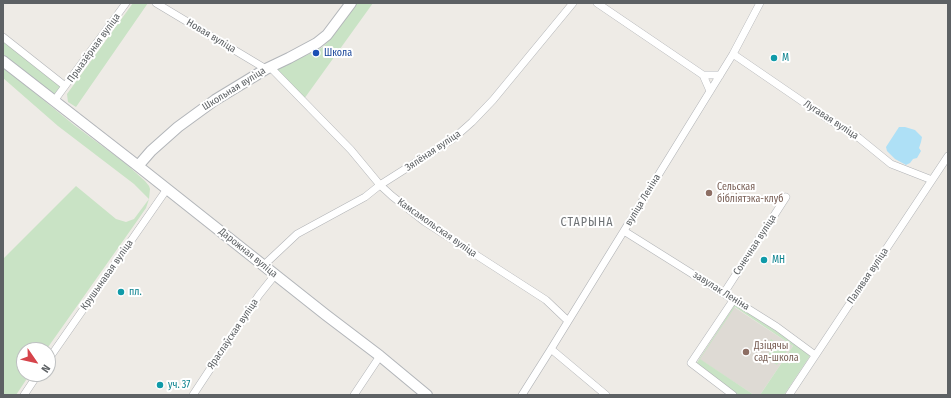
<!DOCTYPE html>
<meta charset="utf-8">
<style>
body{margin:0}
#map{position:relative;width:951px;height:398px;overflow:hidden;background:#eeebe6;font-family:"Fira Sans Condensed",sans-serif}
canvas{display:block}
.frame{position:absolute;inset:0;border:4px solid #5d6164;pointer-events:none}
.north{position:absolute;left:16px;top:342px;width:40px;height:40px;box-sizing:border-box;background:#fff;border:1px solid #bec0c1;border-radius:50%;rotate:124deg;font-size:11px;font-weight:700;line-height:16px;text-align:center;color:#5d6164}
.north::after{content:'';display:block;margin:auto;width:14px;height:18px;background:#d6444b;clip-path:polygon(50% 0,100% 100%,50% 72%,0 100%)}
</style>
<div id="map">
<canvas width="951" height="398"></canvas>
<div class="frame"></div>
<div class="north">N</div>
</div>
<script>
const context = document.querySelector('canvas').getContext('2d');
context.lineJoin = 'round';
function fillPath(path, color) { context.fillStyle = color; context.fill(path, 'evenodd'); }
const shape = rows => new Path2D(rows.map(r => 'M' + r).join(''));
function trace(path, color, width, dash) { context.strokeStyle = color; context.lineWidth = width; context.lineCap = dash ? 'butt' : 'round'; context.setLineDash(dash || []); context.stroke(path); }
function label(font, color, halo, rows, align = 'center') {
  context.font = font + ' "Fira Sans Condensed",sans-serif'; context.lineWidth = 4; context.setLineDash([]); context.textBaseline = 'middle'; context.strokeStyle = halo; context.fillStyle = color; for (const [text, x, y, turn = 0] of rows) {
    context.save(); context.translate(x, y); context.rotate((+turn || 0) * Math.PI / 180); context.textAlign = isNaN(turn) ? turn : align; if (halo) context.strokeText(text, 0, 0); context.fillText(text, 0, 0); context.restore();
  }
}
const education = shape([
 [734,307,793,346,760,395,754,395,699,359]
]);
const green = shape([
 [133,3,148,3,76,107,68,102,67,94],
 [355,3,373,3,304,99,277,70,277,68,279,66,307,55,323,47,332,37],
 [3,41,62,86,55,95,3,54],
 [3,67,74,125,125,163,145,181,149,186,150,189,149,199,146,208,137,221,46,350,24,350,24,374,30,374,16,395,3,395,3,259,76,186,116,219,126,222,134,219,149,199,134,184,58,126,3,78],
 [736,303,777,330,810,356,784,395,760,395,793,346,735,307,700,359,754,395,736,395,696,364],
 [771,339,787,351,777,365,766,357,770,352,765,348]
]);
const water = shape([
 [899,127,905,127,915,130,922,137,921,142,919,148,921,151,917,158,913,159,910,163,906,165,895,159,887,151,886,147]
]);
const minor = shape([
 [156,3,266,69],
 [597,3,703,75,710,91],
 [3,37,65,86,126,3],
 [733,54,825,117,859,138,891,164,932,180],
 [270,67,351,150,380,185,392,196,425,222,546,300,568,321],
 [703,75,720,75],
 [54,101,65,86],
 [624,231,777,327,815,355],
 [264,265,297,234,365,197,380,185,454,138,472,122,493,100,573,3],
 [724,293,786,197],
 [551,349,606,395],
 [48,360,167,189],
 [24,395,38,374],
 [193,395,259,295,275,275],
 [354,395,380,356],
 [522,395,551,349,733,54,760,3],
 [733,395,691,363,734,299],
 [789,395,948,156]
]);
const secondary = shape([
 [3,61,138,166,326,315,380,356,427,395],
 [138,166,151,151,178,127,215,100,266,69,289,58,317,43,327,35,351,3]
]);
const markers = [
 [316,53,4,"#1a4fb4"],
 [774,58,4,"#0f9aa8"],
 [709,193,4,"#8d6e63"],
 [764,260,4,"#0f9aa8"],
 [121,292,4,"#0f9aa8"],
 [746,352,4,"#8d6e63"],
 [160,385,4,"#0f9aa8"]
];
const streetNames = [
 ["Новая вуліца",211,36,31],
 ["Прыазёрная вуліца",94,48,-54],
 ["Школьная вуліца",234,89,-32],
 ["Лугавая вуліца",831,120,33],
 ["Зялёная вуліца",433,151,-34],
 ["вуліца Леніна",643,200,-59],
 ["Камсамольская вуліца",437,228,35],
 ["Сонечная вуліца",755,245,-57],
 ["Дарожная вуліца",248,253,39],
 ["Крушынавая вуліца",107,275,-55],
 ["Палявая вуліца",868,276,-56],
 ["завулак Леніна",721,291,32],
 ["Яраслаўская вуліца",233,334,-56]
];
const transitNames = [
 ["Школа",324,53]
];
const cultureNames = [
 ["M",782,58],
 ["МН",772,260],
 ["пл.",129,292],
 ["уч. 37",168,385]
];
const educationNames = [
 ["Сельская",717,187],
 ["бібліятэка-клуб",717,199],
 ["Дзіцячы",754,346],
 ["сад-школа",754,358]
];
const quarterNames = [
 ["СТАРЫНА",587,223]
];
fillPath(education, '#dedad4');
fillPath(green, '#c9e3c5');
fillPath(water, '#aee0f6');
trace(minor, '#b1b3b6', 8);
trace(secondary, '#b2b5b9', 12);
trace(minor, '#fff', 7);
trace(secondary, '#fff', 10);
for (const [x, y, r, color] of markers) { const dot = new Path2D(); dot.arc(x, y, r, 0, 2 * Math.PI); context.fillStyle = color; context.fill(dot); trace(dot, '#fff', 1.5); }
label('10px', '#5d6164', '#fff', streetNames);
label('10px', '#164399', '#fff', transitNames, 'left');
label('10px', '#0d838f', '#fff', cultureNames, 'left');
label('10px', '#785e54', '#fff', educationNames, 'left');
context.letterSpacing = '1px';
label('12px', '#6f7376', '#fff', quarterNames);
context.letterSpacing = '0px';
</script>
